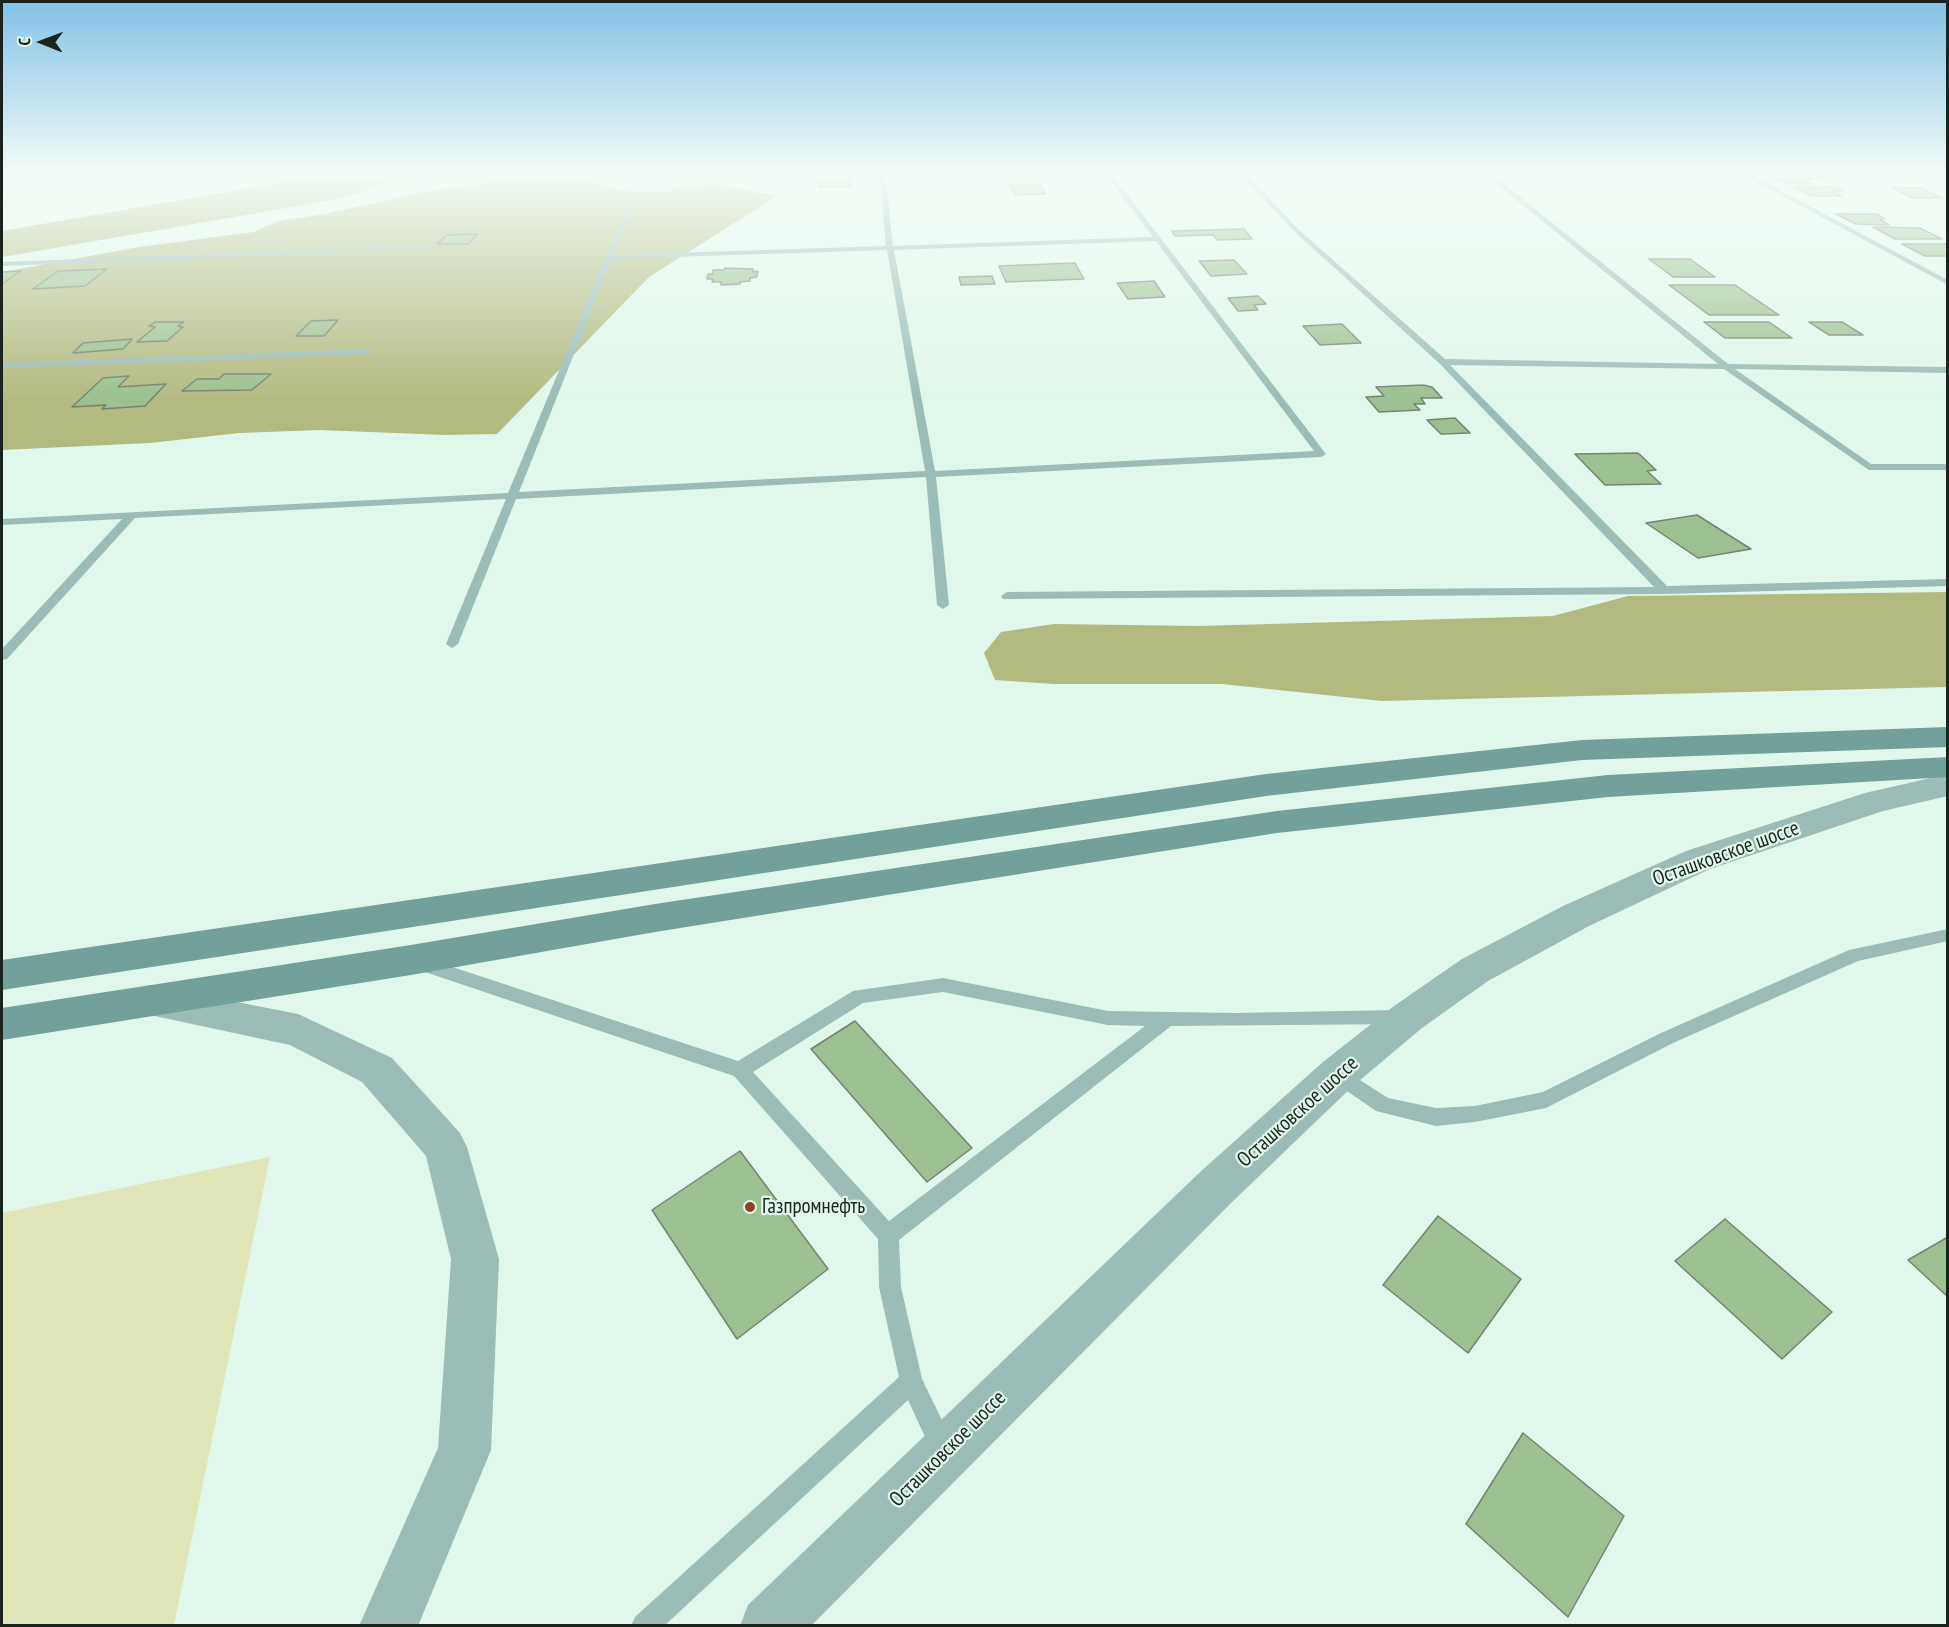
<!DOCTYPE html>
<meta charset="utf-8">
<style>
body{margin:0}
#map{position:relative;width:1949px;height:1627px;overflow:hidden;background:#e2f7eb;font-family:"PT Sans Narrow",sans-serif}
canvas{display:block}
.frame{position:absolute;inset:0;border:3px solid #1b231f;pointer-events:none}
.north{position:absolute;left:12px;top:12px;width:60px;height:60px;-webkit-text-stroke:4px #e2f7eb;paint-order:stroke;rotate:271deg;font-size:16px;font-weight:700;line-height:24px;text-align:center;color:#1b231f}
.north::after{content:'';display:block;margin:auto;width:21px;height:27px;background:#1b231f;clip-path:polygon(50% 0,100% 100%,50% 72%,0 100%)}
</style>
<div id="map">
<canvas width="1949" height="1627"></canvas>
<div class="frame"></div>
<div class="north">С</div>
</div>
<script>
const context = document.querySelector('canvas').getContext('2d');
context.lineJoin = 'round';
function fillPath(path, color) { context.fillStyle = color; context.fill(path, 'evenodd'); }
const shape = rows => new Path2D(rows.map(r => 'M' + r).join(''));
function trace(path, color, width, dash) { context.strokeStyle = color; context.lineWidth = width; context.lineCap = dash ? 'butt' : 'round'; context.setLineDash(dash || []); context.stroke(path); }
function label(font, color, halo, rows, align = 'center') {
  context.font = font + ' "PT Sans Narrow",sans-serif'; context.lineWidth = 4.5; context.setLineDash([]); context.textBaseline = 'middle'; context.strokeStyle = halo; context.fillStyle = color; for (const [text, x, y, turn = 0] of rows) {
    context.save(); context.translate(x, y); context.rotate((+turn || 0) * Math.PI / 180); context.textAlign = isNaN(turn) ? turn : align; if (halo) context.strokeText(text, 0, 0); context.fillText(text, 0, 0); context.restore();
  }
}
const green = shape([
 [270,1157,174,1625,2,1625,2,1213]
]);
const forest = shape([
 [446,173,449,176,385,183,349,196,316,203,2,257,2,231,297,180,337,176],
 [503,181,599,183,623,191,670,192,677,187,716,184,777,196,649,277,497,434,445,435,320,430,239,433,150,443,2,450,2,272,139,247,254,232,278,221,325,214,424,192],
 [1947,592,1947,687,1382,701,1222,684,1053,684,995,680,984,653,1001,632,1054,624,1199,626,1553,616,1628,596]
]);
const building = shape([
 [1518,172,1548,172,1552,176,1522,175,1518,172],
 [1769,175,1816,175,1824,179,1806,179,1814,184,1785,183,1769,175],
 [849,179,850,186,819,187,819,180,849,179],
 [1039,184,1046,194,1015,195,1009,185,1039,184],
 [1794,187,1836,187,1844,191,1832,191,1841,196,1811,196,1794,187],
 [1892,188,1921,188,1942,198,1913,198,1892,188],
 [1836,214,1877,214,1885,219,1879,219,1889,225,1856,224,1836,214],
 [1873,227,1920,228,1942,239,1895,239,1873,227],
 [1244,229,1252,239,1217,240,1213,235,1175,236,1172,231,1244,229],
 [478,234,468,244,437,244,447,235,478,234],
 [1902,244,1948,244,1948,256,1925,256,1902,244],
 [1649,259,1690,259,1715,277,1673,277,1649,259],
 [1234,260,1247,274,1211,276,1199,261,1234,260],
 [1075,263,1084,279,1006,282,999,266,1075,263],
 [725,268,753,269,753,272,758,271,757,277,750,278,750,281,740,282,740,284,721,285,721,282,712,282,713,279,707,279,708,274,713,274,713,270,724,270,725,268],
 [107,269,85,286,33,289,58,271,107,269],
 [21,271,2,284,2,272,21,271],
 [992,276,995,284,961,285,959,277,992,276],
 [1154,281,1165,297,1128,299,1117,283,1154,281],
 [1669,285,1735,285,1779,315,1709,315,1669,285],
 [1258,296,1266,304,1254,305,1258,310,1238,311,1228,298,1258,296],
 [338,320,324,336,296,336,311,321,338,320],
 [155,322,184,322,178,326,183,327,167,341,137,342,155,327,149,326,155,322],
 [1704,322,1769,322,1792,338,1725,338,1704,322],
 [1809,322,1842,322,1863,335,1829,335,1809,322],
 [1342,324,1361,343,1320,345,1303,326,1342,324],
 [132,339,123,349,73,353,83,343,132,339],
 [224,374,271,374,252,390,182,391,197,379,219,379,224,374],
 [129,376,118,387,166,384,145,406,102,409,106,405,72,407,103,378,129,376],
 [1423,385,1432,387,1442,398,1421,398,1425,404,1414,404,1420,410,1379,412,1366,397,1384,396,1376,387,1423,385],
 [1455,418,1470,433,1441,434,1427,420,1455,418],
 [1638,453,1656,470,1647,471,1661,484,1605,485,1575,454,1638,453],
 [1697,515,1751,549,1698,558,1646,523,1697,515],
 [855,1021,972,1148,927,1182,811,1049,855,1021],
 [740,1151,828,1269,737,1339,652,1210,740,1151],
 [1438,1216,1521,1279,1468,1353,1383,1285,1438,1216],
 [1725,1219,1832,1312,1782,1359,1675,1261,1725,1219],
 [1948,1237,1948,1297,1908,1260,1948,1237],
 [1523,1433,1624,1516,1568,1617,1466,1524,1523,1433]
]);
const service = shape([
 [314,172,320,172,316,176,314,172],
 [879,172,885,172,893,246,1153,237,1104,172,1110,172,1326,454,1321,457,936,477,949,605,943,609,937,605,926,477,516,499,458,644,452,648,446,644,506,499,135,518,7,659,2,660,2,649,122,519,2,525,2,519,508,493,629,202,634,203,613,255,886,246,879,172],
 [1156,241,1314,451,935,471,894,250,1156,241],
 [887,250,925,471,519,492,612,259,887,250],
 [1238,172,1245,172,1298,229,1445,359,1718,364,1482,172,1489,172,1728,364,1948,367,1948,373,1735,369,1871,464,1948,464,1948,470,1869,470,1724,369,1450,365,1667,586,1948,579,1948,586,1664,594,1003,599,1001,596,1007,592,1654,587,1440,364,1294,231,1238,172],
 [1738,172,1746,172,1948,280,1948,285,1738,172],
 [428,246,430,249,2,266,2,262,428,246],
 [369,349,372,350,372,354,2,368,2,363,369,349],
 [1948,929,1948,941,1858,961,1673,1043,1546,1108,1475,1122,1436,1126,1376,1111,1331,1080,1329,1074,1331,1068,1338,1066,1388,1098,1436,1108,1475,1106,1543,1092,1661,1033,1849,950,1948,929],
 [422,957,738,1061,853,991,943,978,1108,1011,1236,1013,1399,1010,1405,1012,1408,1017,1405,1022,1399,1024,1171,1026,899,1240,901,1287,922,1379,954,1445,951,1454,942,1457,933,1454,908,1400,664,1626,631,1626,635,1617,899,1377,879,1287,878,1239,734,1076,416,969,413,964,416,959,422,957],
 [943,992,1108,1025,1145,1026,889,1221,753,1072,863,1003,943,992]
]);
const tertiary = shape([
 [1948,774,1948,796,1883,811,1710,869,1589,926,1488,981,1422,1028,1353,1086,1231,1203,811,1626,740,1626,748,1605,1199,1173,1323,1062,1394,1006,1462,959,1563,906,1686,851,1865,793,1948,774],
 [150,985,298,1014,392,1058,460,1133,467,1147,499,1259,491,1450,418,1626,359,1626,438,1448,451,1259,426,1156,362,1082,290,1045,136,1012,131,1001,136,990,150,985]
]);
const secondary = shape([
 [1948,727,1948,747,1582,760,1266,796,2,990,2,960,1266,774,1582,740,1948,727],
 [1948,757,1948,777,1608,797,1277,833,655,932,411,975,2,1040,2,1008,411,945,655,904,1277,811,1608,775,1948,757]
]);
const markers = [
 [750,1207,6,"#8a4222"]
];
const nearStreetnames = [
 ["Осташковское шоссе",1726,854,-20],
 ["Осташковское шоссе",1298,1112,-42],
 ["Осташковское шоссе",948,1449,-45]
];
const nearPoinames = [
 ["Газпромнефть",762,1207]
];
fillPath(green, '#e0e6b8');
fillPath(forest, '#b3ba80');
fillPath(building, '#9cc090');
trace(building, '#778273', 1.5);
fillPath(service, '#9cbcb7');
fillPath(tertiary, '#9cbcb7');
fillPath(secondary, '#71a19a');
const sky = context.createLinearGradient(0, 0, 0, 400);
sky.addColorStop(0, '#82c2e6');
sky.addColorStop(0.43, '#f2fbf6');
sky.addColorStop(1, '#f2fbf600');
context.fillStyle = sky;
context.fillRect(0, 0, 1949, 400);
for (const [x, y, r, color] of markers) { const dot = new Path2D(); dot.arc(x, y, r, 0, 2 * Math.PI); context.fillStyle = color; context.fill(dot); trace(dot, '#e2f7eb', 2); }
label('21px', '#1b231f', '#e2f7eb', nearStreetnames);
label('21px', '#1b231f', '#e2f7eb', nearPoinames, 'left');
</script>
